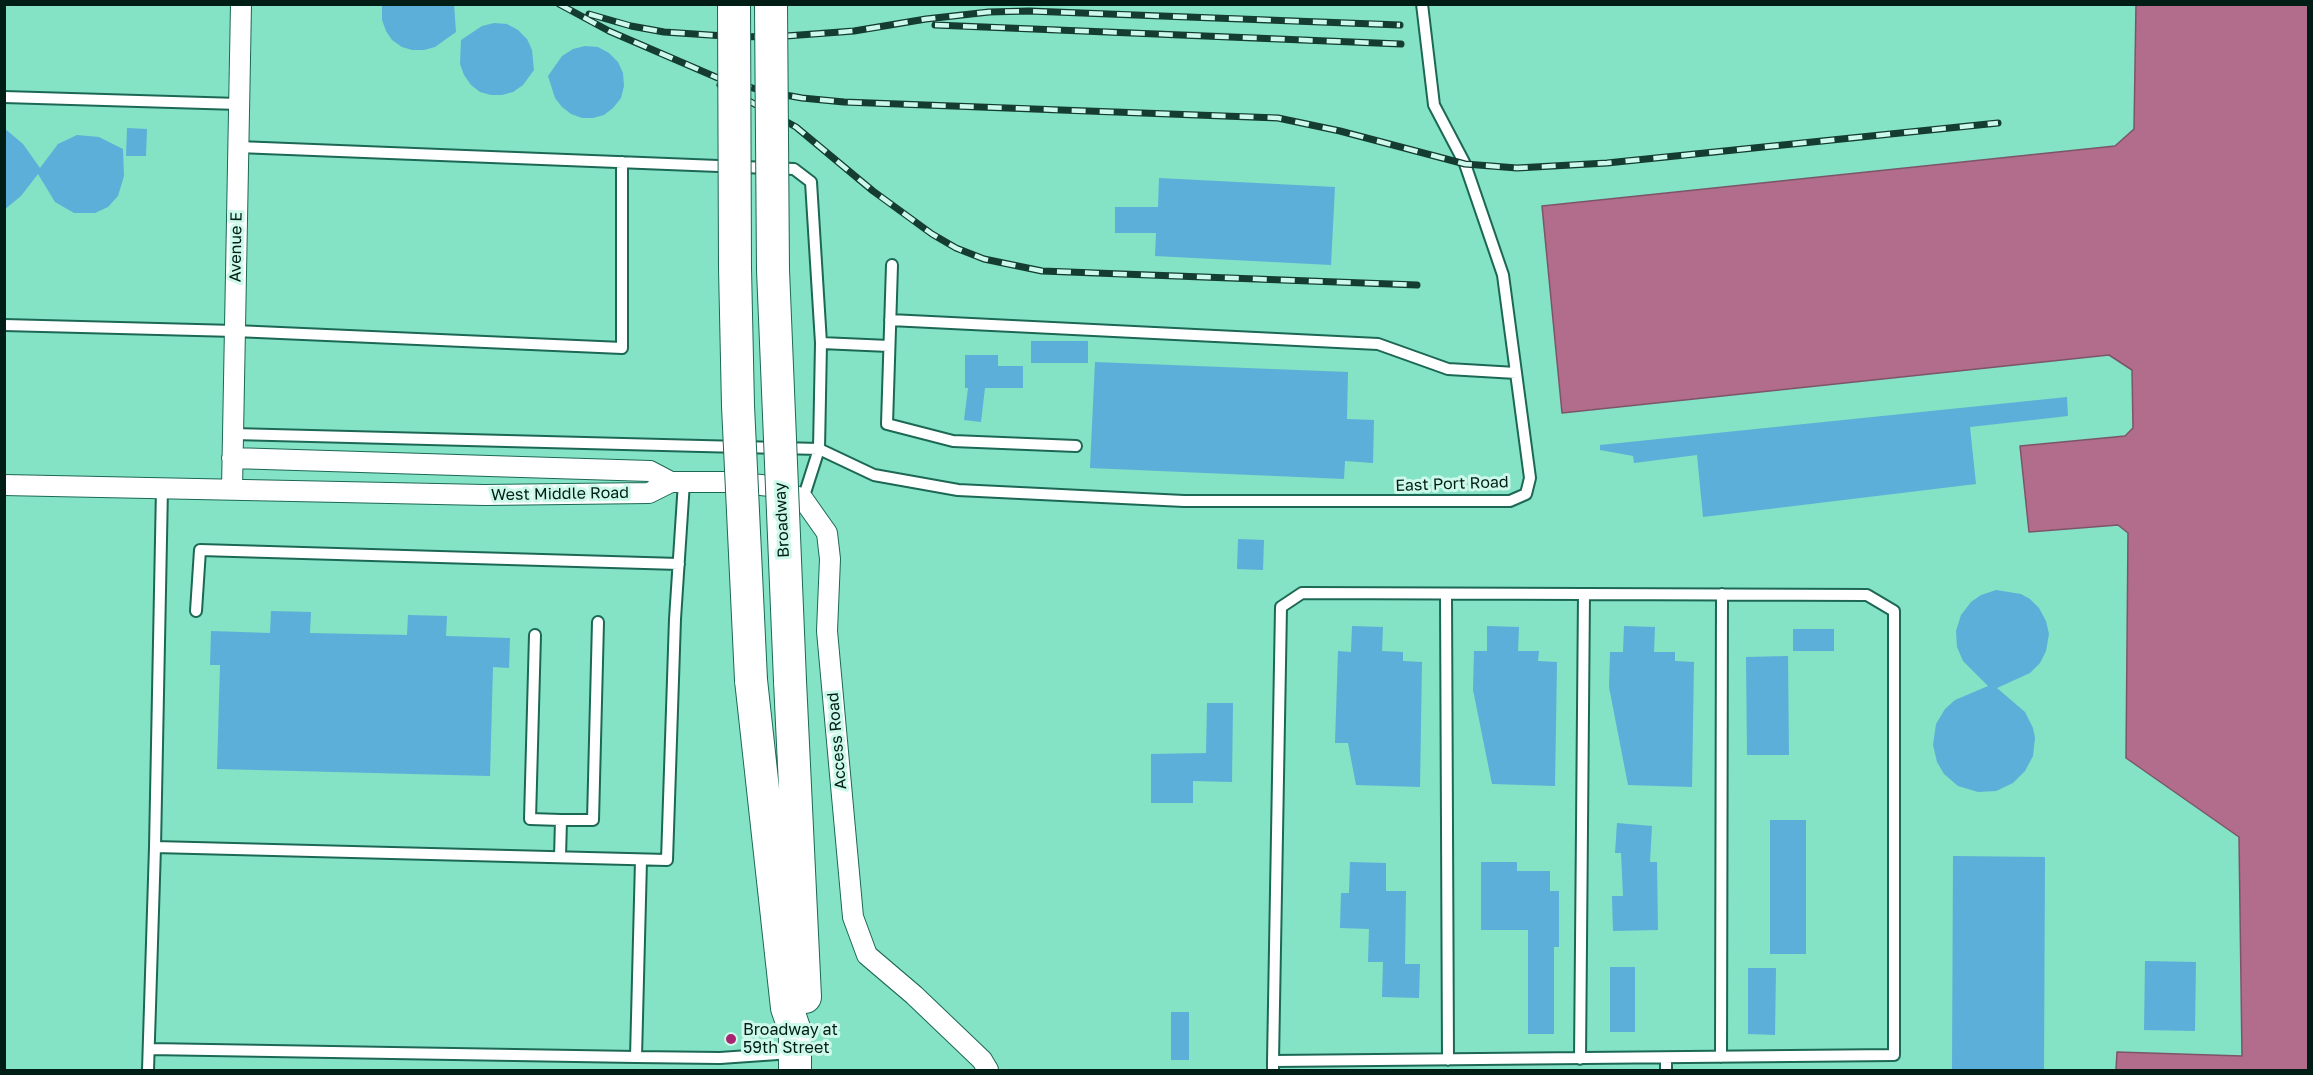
<!DOCTYPE html>
<style>
body{margin:0}
#map{position:relative;width:2313px;height:1075px;overflow:hidden;background:#84e2c5;font-family:"Golos Text",sans-serif}
canvas{display:block}
.frame{position:absolute;inset:0;border:6px solid #001e16;pointer-events:none}
</style>
<div id="map">
<canvas width="2313" height="1075"></canvas>
<div class="frame"></div>
</div>
<script>
const context = document.querySelector('canvas').getContext('2d');
context.lineJoin = 'round';
function fillPath(path, color) { context.fillStyle = color; context.fill(path, 'evenodd'); }
const shape = rows => new Path2D(rows.map(r => 'M' + r).join(''));
function trace(path, color, width, dash) { context.strokeStyle = color; context.lineWidth = width; context.lineCap = dash ? 'butt' : 'round'; context.setLineDash(dash || []); context.stroke(path); }
function label(font, color, halo, rows, align = 'center') {
  context.font = font + ' "Golos Text",sans-serif'; context.lineWidth = 6; context.setLineDash([]); context.textBaseline = 'middle'; context.strokeStyle = halo; context.fillStyle = color; for (const [text, x, y, turn = 0] of rows) {
    context.save(); context.translate(x, y); context.rotate((+turn || 0) * Math.PI / 180); context.textAlign = isNaN(turn) ? turn : align; if (halo) context.strokeText(text, 0, 0); context.fillText(text, 0, 0); context.restore();
  }
}
const water = shape([
 [2136,5,2308,5,2308,1070,2116,1070,2117,1052,2242,1056,2239,837,2126,758,2128,533,2118,525,2029,532,2020,446,2125,436,2133,428,2132,370,2109,355,1562,413,1542,206,2115,146,2134,129,2136,5]
]);
const building = shape([
 [382,4,454,4,456,32,435,47,424,50,412,50,402,47,392,40,386,31,382,20],
 [494,23,507,24,518,30,527,39,532,50,534,70,523,85,513,92,502,95,491,95,480,92,471,85,464,75,460,64,461,40,482,26],
 [585,46,598,47,609,53,618,62,623,73,624,86,621,98,613,108,604,115,593,118,582,118,571,114,562,107,555,98,548,76,562,56,573,49],
 [4,128,23,144,40,168,58,144,77,135,99,137,123,149,124,176,118,196,108,207,95,213,74,213,55,202,38,174,21,196,4,210],
 [127,128,147,129,146,156,126,156],
 [1159,178,1335,187,1331,265,1155,256,1156,233,1115,233,1115,207,1158,207],
 [1031,341,1088,341,1088,363,1031,363],
 [965,355,998,355,998,366,1023,366,1023,388,985,388,981,422,964,420,968,388,965,388],
 [1095,362,1348,372,1347,419,1374,420,1373,463,1345,461,1344,479,1090,468],
 [2067,397,2068,416,1970,427,1976,484,1703,517,1697,455,1634,463,1633,456,1600,450,1600,445],
 [1238,539,1264,540,1263,570,1237,569],
 [1996,590,2021,594,2030,599,2039,608,2046,621,2049,634,2046,651,2040,663,2030,673,1997,688,2025,712,2033,728,2035,738,2033,756,2025,771,2013,783,1996,791,1978,792,1958,786,1944,774,1937,762,1933,745,1936,724,1945,709,1955,700,1988,686,1963,661,1957,647,1956,631,1961,615,1971,602,1981,595],
 [271,611,311,612,310,633,407,635,408,615,447,616,446,636,510,638,509,668,493,667,490,776,217,769,220,665,210,665,211,631,270,633],
 [1352,626,1383,627,1382,651,1403,652,1403,661,1422,662,1420,787,1356,785,1348,743,1335,743,1338,651,1351,652],
 [1487,626,1519,627,1518,651,1539,651,1538,661,1557,662,1555,786,1492,784,1473,690,1474,651,1487,651],
 [1624,626,1655,627,1654,652,1675,652,1675,661,1694,662,1692,787,1628,785,1609,687,1610,652,1623,652],
 [1793,629,1834,629,1834,651,1793,651],
 [1788,656,1789,755,1747,755,1746,657],
 [1207,703,1233,703,1232,782,1193,781,1193,803,1151,803,1151,754,1206,753],
 [1770,820,1806,820,1806,954,1770,954],
 [1617,823,1652,826,1650,862,1657,862,1658,930,1613,931,1612,896,1623,896,1621,853,1615,853],
 [1953,856,2045,857,2044,1071,1952,1071],
 [1350,862,1386,863,1386,891,1406,891,1405,964,1420,964,1419,998,1382,997,1383,962,1368,962,1369,929,1340,928,1341,893,1349,893],
 [1481,862,1517,862,1517,871,1550,871,1550,891,1559,891,1559,947,1554,947,1554,1034,1528,1034,1528,930,1481,930],
 [2145,961,2196,962,2195,1031,2144,1030],
 [1610,967,1635,967,1635,1032,1610,1032],
 [1748,968,1776,968,1775,1035,1748,1034],
 [1171,1012,1189,1012,1189,1060,1171,1060]
]);
const lane = shape([
 [4,97,239,104],
 [238,147,794,169,811,182,821,343,889,346],
 [892,265,887,424,953,441,1076,446],
 [890,320,1378,344,1448,369,1516,373],
 [4,325,235,331,622,348,622,162],
 [821,343,819,449,874,475,958,490,1184,501,1510,501,1526,494,1530,478,1503,275,1465,164,1434,105,1422,4],
 [233,434,819,449,803,499],
 [162,488,155,847,667,860,675,619,684,482],
 [1446,594,1448,1060],
 [196,611,200,550,679,564],
 [535,635,530,819,561,820,560,857],
 [561,820,593,820,598,622],
 [641,860,636,1057,720,1058,792,1053],
 [149,1049,636,1057],
 [1721,1057,1722,594],
 [1580,1059,1584,594],
 [148,1070,155,847],
 [1273,1070,1273,1061,1281,607,1302,593,1867,595,1894,611,1894,1055,1273,1061],
 [1666,1070,1666,1058]
]);
const street = shape([
 [232,458,650,471,671,482],
 [4,485,485,495,649,493,671,482,733,482,770,486,803,499,827,533,830,559,827,631,853,917,867,955,914,995,982,1060,988,1070],
 [232,489,241,4]
]);
const primary = shape([
 [751,680,787,1008,795,1031,795,1070],
 [790,681,805,997]
]);
const rail = shape([
 [559,4,609,31,718,78,763,91,802,98,844,102,1278,118,1340,131,1465,164,1517,168,1607,163,1998,123],
 [589,14,631,26,664,32,740,37,786,36,854,31,926,19,989,12,1029,11,1400,25],
 [935,25,1401,44],
 [720,85,796,127,873,191,932,234,956,248,984,259,1042,271,1417,285]
]);
const primaryBridge = shape([
 [734,4,735,268,738,406,751,680],
 [771,4,773,270,790,681]
]);
const markers = [
 [731,1039,6,"#a9256f"]
];
const streetNames = [
 ["Avenue E",236,247,-89],
 ["East Port Road",1452,484,-2],
 ["West Middle Road",560,494,-1],
 ["Broadway",782,520,-93],
 ["Access Road",837,741,-95]
];
const poiNames = [
 ["Broadway at",743,1030],
 ["59th Street",743,1048]
];
fillPath(water, '#b26c8c');
trace(water, '#7d5569', 1.5);
fillPath(building, '#5cafd8');
trace(lane, '#1c6855', 14);
trace(street, '#1c6855', 22);
trace(primary, '#1c6855', 34);
trace(lane, '#fff', 10);
trace(street, '#fff', 20);
trace(primary, '#fff', 32);
trace(rail, '#143c31', 7);
trace(rail, '#ccf9e9', 4.5, [14]);
trace(primaryBridge, '#1c6855', 34, []);
trace(primaryBridge, '#fff', 32);
for (const [x, y, r, color] of markers) { const dot = new Path2D(); dot.arc(x, y, r, 0, 2 * Math.PI); context.fillStyle = color; context.fill(dot); trace(dot, '#ccf9e9', 2); }
label('16px', '#001e16', '#ccf9e9', streetNames);
label('16px', '#001e16', '#ccf9e9', poiNames, 'left');
</script>
